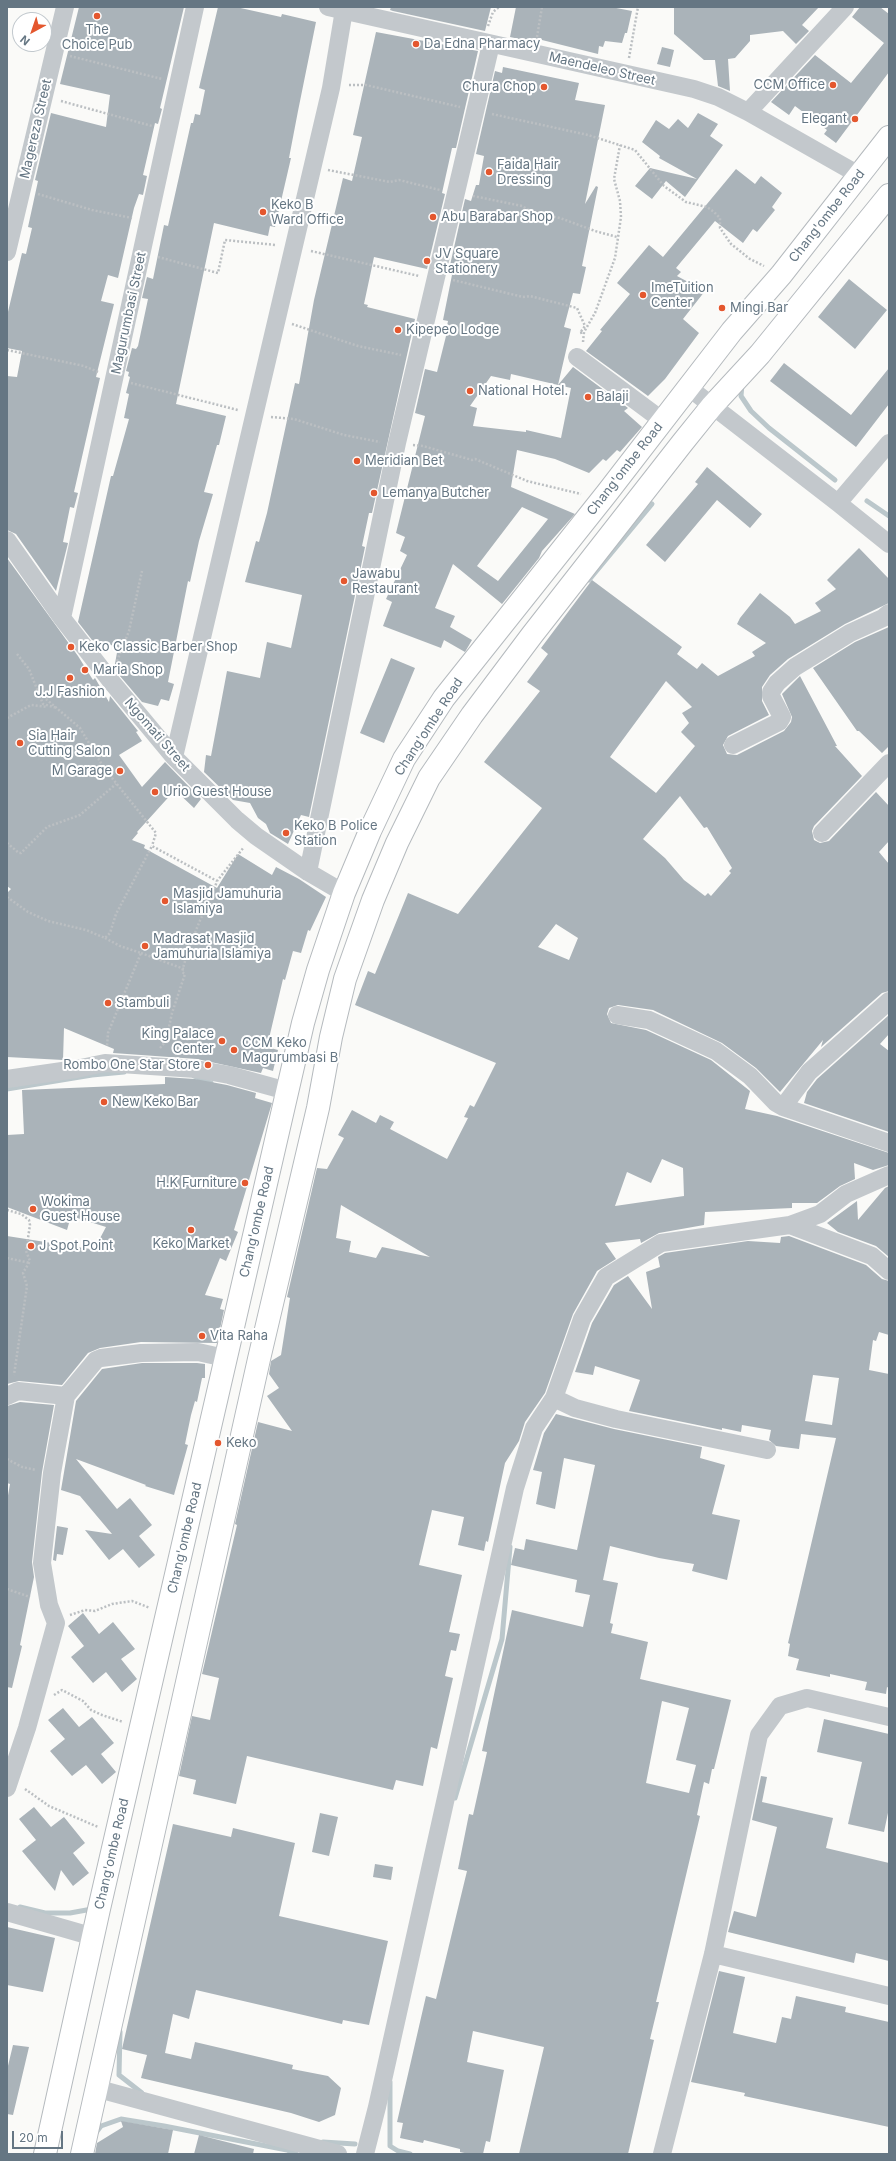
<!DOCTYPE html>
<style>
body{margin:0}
#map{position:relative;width:896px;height:2161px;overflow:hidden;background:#fafaf8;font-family:Inter,sans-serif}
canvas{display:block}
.frame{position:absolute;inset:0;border:8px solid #657683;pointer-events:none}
.north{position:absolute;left:12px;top:12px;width:40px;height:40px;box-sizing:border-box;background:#fff;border:1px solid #c1c8cd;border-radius:50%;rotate:220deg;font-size:11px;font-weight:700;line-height:16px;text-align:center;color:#657683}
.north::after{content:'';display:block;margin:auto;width:14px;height:18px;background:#e4572e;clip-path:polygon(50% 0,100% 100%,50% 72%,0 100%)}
.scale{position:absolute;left:12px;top:2131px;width:51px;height:18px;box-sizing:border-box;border:2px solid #657683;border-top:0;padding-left:5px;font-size:12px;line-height:14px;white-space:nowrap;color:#657683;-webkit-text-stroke:3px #fff;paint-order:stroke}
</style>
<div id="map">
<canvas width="896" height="2161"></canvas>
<div class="frame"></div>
<div class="north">N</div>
<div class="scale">20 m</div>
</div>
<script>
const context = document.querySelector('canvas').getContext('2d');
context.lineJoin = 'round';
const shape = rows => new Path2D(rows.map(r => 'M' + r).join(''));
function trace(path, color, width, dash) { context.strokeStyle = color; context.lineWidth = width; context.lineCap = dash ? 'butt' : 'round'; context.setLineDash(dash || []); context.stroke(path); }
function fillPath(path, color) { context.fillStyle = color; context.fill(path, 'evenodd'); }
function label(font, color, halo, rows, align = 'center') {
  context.font = font + ' Inter,sans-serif'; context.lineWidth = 4; context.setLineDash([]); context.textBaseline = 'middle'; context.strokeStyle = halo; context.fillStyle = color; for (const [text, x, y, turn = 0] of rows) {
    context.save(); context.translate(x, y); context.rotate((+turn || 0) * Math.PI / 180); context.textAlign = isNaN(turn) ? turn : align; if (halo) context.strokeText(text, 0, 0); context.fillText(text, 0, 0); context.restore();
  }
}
const stream = shape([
 [742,384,741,396,751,411,769,428,835,480],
 [867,501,889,516],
 [589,580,652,504],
 [194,1076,211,1083],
 [7,1089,92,1075,124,1072],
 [455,1798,502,1639,510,1547],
 [20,1907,45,1913,70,1913,92,1909],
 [120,2032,119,2075,142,2093],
 [390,2082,390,2146,398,2151,410,2154],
 [95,2134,101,2126,121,2119,164,2126,287,2150,296,2154],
 [323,2142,355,2144]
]);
const building = shape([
 [79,7,184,7,160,108,162,109,158,124,155,123,143,175,147,176,143,195,139,194,134,208,118,278,108,275,101,301,114,304,96,377,100,378,74,492,78,493,74,508,70,507,63,542,68,543,56,591,16,534,7,530,7,376,17,377,22,351,7,348,7,316,22,253,26,254,32,228,28,227,38,181,35,180,51,113,106,127,110,95,60,84],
 [218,7,236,7,281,17,282,14,316,22,298,111,289,158,291,158,275,227,270,226,268,236,214,223,176,404,226,416,219,445,217,445,204,492,213,494,199,541,190,582,188,581,168,682,174,684,169,701,161,699,158,706,142,702,114,669,118,647,92,640,78,622,111,476,113,476,129,419,124,418,129,394,126,393,130,377,128,376,129,372,126,371,132,348,136,349,138,346,148,299,142,298,147,277,153,279,164,225,168,226,191,123,193,123,195,114,200,115,205,90,199,88],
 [391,7,491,7,485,31,393,11,390,10],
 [516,7,611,7,632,11,627,33,625,33,622,43,605,41,603,47,599,46,598,54,534,38,533,42,510,37],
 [674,7,819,7,802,25,809,31,796,44,783,31,750,35,750,41,735,58,728,59,730,91,718,86,715,60,704,60,674,34],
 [860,7,880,7,889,14,889,72,836,143,824,134,827,130,795,106,789,115,771,102,815,55,851,83,884,43,852,17],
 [376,32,478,51,456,148,452,148,442,193,445,194,427,269,374,257,364,304,368,305,367,307,415,319,372,513,369,513,362,546,365,547,309,817,301,815,288,844,270,833,266,824,258,818,250,803,233,800,204,772,206,755,211,756,227,671,260,678,267,642,291,648,302,595,245,582,256,541,259,542,267,513,295,383,299,384,314,300,343,178,352,181,362,137,353,135],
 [662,47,674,50,670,67,657,64],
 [503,67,579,83,575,100,605,105,585,204,596,186,598,187,582,266,586,267,580,294,573,293,564,327,571,329,558,385,573,367,628,408,624,411,642,427,620,452,617,450,606,461,603,459,589,473,555,459,517,450,511,487,575,514,542,551,539,558,502,604,453,564,435,608,455,616,450,627,472,640,465,652,444,640,441,648,383,626,392,602,386,599,407,555,400,551,405,537,396,533,425,416,415,413,425,369,437,372,447,332,446,331,448,321,443,320,452,275,448,274,465,199,471,201,476,185,479,185,484,156,476,154,495,71,502,73],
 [511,374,571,388,561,438,526,430,526,432,473,426,477,408,470,406,491,376,510,380],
 [522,507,548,519,498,581,477,566],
 [698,113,718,124,710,136,723,145,685,197,666,181,652,199,635,186,650,168,697,179,659,158,660,156,642,142,656,120,669,129,678,119,688,128],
 [736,169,755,184,761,176,782,193,772,207,775,210,757,232,753,229,743,243,715,221,676,268,681,272,677,276,705,291,683,319,699,333,665,379,648,396,586,351,602,331,600,330,630,294,617,283,649,245,663,257],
 [849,279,887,310,855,349,818,317],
 [784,363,851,415,889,368,889,404,856,447,770,381],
 [707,467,762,514,750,528,717,500,665,562,646,545,698,484,695,482],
 [859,548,889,579,889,603,845,624,788,659,770,675,762,687,762,701,769,715,728,736,723,745,727,754,737,755,784,731,791,722,792,717,782,694,800,676,837,746,835,746,862,776,814,826,812,831,814,840,820,843,829,841,876,792,889,806,889,841,879,852,889,864,889,991,882,993,821,1047,823,1040,780,1092,756,1068,722,1043,653,1010,618,1005,609,1008,607,1014,611,1023,646,1030,711,1060,750,1091,745,1109,777,1116,889,1153,889,1165,873,1170,854,1163,855,1179,840,1186,817,1203,792,1203,792,1208,705,1212,704,1225,659,1233,641,1243,640,1239,605,1243,616,1259,597,1271,573,1314,545,1393,525,1422,519,1441,505,1463,488,1542,486,1541,484,1551,458,1545,464,1517,432,1510,419,1565,462,1575,449,1632,460,1634,456,1651,451,1650,445,1676,453,1678,437,1749,431,1747,423,1786,396,1780,393,1790,247,1756,236,1804,193,1794,196,1780,179,1776,192,1716,210,1720,219,1678,202,1674,237,1525,235,1524,258,1422,292,1431,267,1396,279,1388,269,1374,271,1361,281,1355,290,1298,287,1297,317,1168,327,1169,344,1138,338,1135,352,1110,376,1123,380,1115,394,1122,390,1129,447,1159,468,1118,464,1117,470,1105,474,1107,496,1063,355,1005,368,971,375,974,408,893,458,914,542,808,484,762,540,691,527,682,548,654,541,648,592,580,682,647,677,654,697,669,702,663,718,676,755,656,752,652,766,643,737,624,740,618,760,593,790,617,795,624,821,611,815,603,836,589,827,580],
 [666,681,692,707,682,713,689,723,681,732,695,746,656,793,610,757],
 [680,796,704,828,707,827,732,868,729,871,731,873,711,896,708,893,705,896,684,880,665,858,643,839],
 [556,924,578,938,569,960,538,947],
 [662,1159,683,1168,684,1196,615,1206,627,1172,651,1183],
 [341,1205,394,1236,430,1257,382,1247,376,1258,349,1252,351,1241,336,1238],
 [7,558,78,656,93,680,95,678,109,702,110,696,138,731,136,732,142,741,119,755,142,787,165,762,201,799,194,808,175,790,137,832,138,833,132,840,145,845,144,848,217,888,238,854,272,875,276,867,299,879,326,897,310,931,308,930,301,953,293,951,285,980,283,979,267,1047,278,1050,273,1071,263,1068,261,1073,197,1059,113,1053,114,1049,64,1028,63,1060,7,1057,7,893,11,889,7,886],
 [889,627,889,746,882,753,859,731,857,731,813,668,855,642],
 [391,658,415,668,384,743,360,733],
 [889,1015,889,1034,880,1044,889,1051,889,1132,804,1103,807,1092,817,1079],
 [165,1077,195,1079,227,1085,256,1093,255,1098,272,1103,234,1230,238,1232,226,1261,220,1258,205,1295,223,1299,220,1309,224,1310,217,1343,141,1342,100,1348,88,1353,62,1385,19,1381,7,1384,7,1236,103,1251,105,1244,98,1242,106,1227,71,1216,67,1230,7,1207,7,1135,24,1134,22,1090,165,1084],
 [889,1186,889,1257,876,1246,838,1232,827,1223,857,1201,858,1220,885,1188],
 [789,1236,866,1265,882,1279,889,1281,889,1335,879,1332,876,1341,873,1340,869,1370,889,1374,889,1688,887,1687,886,1694,865,1690,867,1682,830,1674,830,1677,796,1670,799,1659,788,1656,790,1644,788,1643,836,1438,801,1434,799,1449,776,1446,769,1440,771,1430,742,1425,741,1432,722,1428,722,1430,629,1411,640,1380,595,1366,593,1375,575,1372,592,1323,614,1285,628,1276,652,1309,646,1272,660,1267,658,1257,665,1253,748,1241,780,1243,781,1237],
 [813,1375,839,1378,832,1425,805,1421],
 [142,1363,197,1363,205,1364,205,1378,202,1378,197,1402,195,1401,191,1415,185,1444,188,1445,174,1495,145,1486,146,1485,76,1459,117,1509,130,1498,152,1525,139,1536,155,1555,139,1568,123,1549,109,1560,85,1530,112,1534,80,1496,61,1490,76,1401,102,1369],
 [20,1402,54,1405,42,1472,32,1562,34,1577,20,1645,22,1646,12,1688,7,1687,7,1501,10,1484,7,1483,7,1406],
 [556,1414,614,1429,702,1447,700,1458,725,1465,712,1514,740,1520,727,1580,692,1571,694,1564,659,1558,610,1546,603,1580,618,1583,610,1623,613,1624,611,1633,648,1642,640,1679,731,1700,714,1769,712,1769,709,1784,704,1782,697,1815,700,1816,656,2002,659,2002,650,2039,654,2040,628,2154,519,2154,544,2047,473,2031,467,2062,504,2070,490,2142,486,2141,483,2154,469,2154,460,2152,460,2149,424,2140,423,2143,400,2138,403,2123,397,2122,426,1996,436,1999,467,1871,458,1869,469,1814,473,1815,487,1752,482,1751,512,1610,583,1627,590,1595,575,1592,577,1580,511,1565,515,1548,524,1550,526,1539,577,1550,595,1465,564,1458,555,1509,536,1504,542,1472,533,1470,544,1433],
 [662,1701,689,1708,676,1760,696,1765,689,1793,646,1783],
 [57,1526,68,1528,63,1555,57,1554,56,1561,53,1560],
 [83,1613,99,1634,113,1622,135,1649,121,1659,137,1679,122,1692,106,1672,93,1683,71,1657,84,1646,68,1626],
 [63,1708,79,1727,92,1717,114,1743,101,1754,116,1772,102,1784,86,1765,72,1776,50,1751,65,1739,48,1720],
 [824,1719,889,1734,889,1808,884,1832,848,1824,862,1762,817,1752],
 [761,1776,767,1777,762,1802,833,1818,826,1848,889,1863,889,1961,856,1953,854,1963,728,1932,734,1911,756,1917,777,1827,752,1820],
 [34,1807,51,1827,64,1817,85,1843,73,1853,89,1873,73,1886,61,1870,55,1891,22,1851,36,1840,19,1819],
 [320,1813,338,1817,329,1856,312,1852],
 [173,1824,231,1837,233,1828,295,1843,279,1916,388,1941,369,2025,343,2020,342,2024,196,1990,189,2019,173,2014,165,2053,191,2059,195,2042,293,2065,292,2069,328,2076,341,2088,335,2115,319,2122,291,2113,141,2078,147,2055,122,2049],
 [375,1864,393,1867,391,1880,373,1877],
 [7,1927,55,1938,43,1992,7,1985],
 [719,1971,745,1977,733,2033,776,2043,782,2017,791,2019,796,1996,846,2007,845,2012,889,2022,889,2127,744,2096,745,2093,691,2082],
 [13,2045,29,2047,13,2115,7,2114,7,2070],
 [121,2121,173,2130,168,2154,95,2154,97,2143,123,2127],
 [199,2135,254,2149,253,2154,194,2154]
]);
const path = shape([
 [488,26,493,12,499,7],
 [537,37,542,7],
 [70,56,162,79],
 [629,58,638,7],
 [349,85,366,85,460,107],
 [61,101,152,126],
 [492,114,588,135,635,150,664,186,686,202,707,207,714,212,720,218,720,228,731,244,750,259,764,266],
 [328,170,390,182,399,180,440,190],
 [38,194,92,210,132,218],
 [473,196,522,206,532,212,560,218,595,231,617,237],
 [311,251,419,276],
 [158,257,218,273,225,240,276,245],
 [453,280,523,297,530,296,577,308,585,326,580,333,584,332],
 [292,324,358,346,401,355],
 [583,342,584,332,595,313,615,258,621,217,620,201,614,179,620,145],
 [7,350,84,366,98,372],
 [131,383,238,410],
 [271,417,294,419,344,435,380,442],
 [413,445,423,446,472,460,475,459,527,481,581,494],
 [17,654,29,669,43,704,57,708],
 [117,661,129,631,142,571],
 [46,699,80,728,104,768,156,833,152,846],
 [7,718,31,705,47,707],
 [7,843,19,853,21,853,47,827,80,815,116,784],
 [7,897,28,912,48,921,86,930,105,938,110,933,116,914,152,846,217,881],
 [105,938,120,946,141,953,108,1033,107,1046],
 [141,953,184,969],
 [160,1048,166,1041,172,1013,185,974,182,972,188,950,201,918,208,907,217,881,244,847],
 [183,1052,189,1035,200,1036],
 [7,1210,21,1214,29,1220,30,1225,26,1251,30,1261,23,1273,27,1286,14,1375],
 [7,1258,30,1263],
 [7,1459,22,1467,36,1470],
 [7,1589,30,1597],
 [70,1615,85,1610,95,1611,112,1604,132,1601,150,1608],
 [54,1695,62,1690,83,1701,91,1710,102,1715,123,1722],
 [25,1789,49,1806,98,1827]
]);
const minor = shape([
 [328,7,694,89,718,97,748,112,859,175],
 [748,112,845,7],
 [7,252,65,7],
 [577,357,663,421],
 [688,387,838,503,889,544],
 [838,503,889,443],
 [7,540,62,618,110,680,174,757,237,820,256,836,308,872,344,893],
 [62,618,195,7],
 [733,745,779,722,782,717,771,696,771,692,777,683,795,667,850,633,883,618,889,613],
 [174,757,331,88,344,10],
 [822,833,889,763],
 [308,872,397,443,491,44],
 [617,1015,649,1020,716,1051,750,1076,776,1103,783,1107,889,1143],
 [7,1079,76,1069,105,1063,196,1069,229,1075,287,1091],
 [783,1107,809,1072,889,1001],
 [790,1225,872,1256,889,1271],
 [7,1396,18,1391,66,1396],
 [554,1398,575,1408,616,1419,767,1450],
 [7,1788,27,1728,56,1623,49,1605,42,1563,52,1473,66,1396,96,1360,101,1358,141,1353,198,1352,216,1356],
 [7,1912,94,1937],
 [713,1954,889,1996],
 [95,2088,338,2154],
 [365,2154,377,2107,515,1488,534,1428,554,1398,582,1319,606,1277,661,1243,790,1225,820,1214,846,1194,889,1175],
 [662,2154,713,1954,759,1735,780,1706,807,1698,889,1717]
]);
const major = shape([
 [45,2154,99,1909,303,1023,318,970,344,893,370,831,404,759,444,698,607,493,732,331,781,275,889,137],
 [82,2154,259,1359,318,1108,331,1037,345,979,373,900,397,843,429,778,472,715,532,635,683,442,712,406,760,354,889,195]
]);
const markers = [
 [97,16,4,"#e4572e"],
 [416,44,4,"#e4572e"],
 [833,85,4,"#e4572e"],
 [544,87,4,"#e4572e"],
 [855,119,4,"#e4572e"],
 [489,172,4,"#e4572e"],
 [263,212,4,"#e4572e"],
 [433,217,4,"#e4572e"],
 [427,261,4,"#e4572e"],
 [643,295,4,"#e4572e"],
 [722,308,4,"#e4572e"],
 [398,330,4,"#e4572e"],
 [470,391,4,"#e4572e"],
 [588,397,4,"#e4572e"],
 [357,461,4,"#e4572e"],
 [374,493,4,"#e4572e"],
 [344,581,4,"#e4572e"],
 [71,647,4,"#e4572e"],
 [85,670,4,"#e4572e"],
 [70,678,4,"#e4572e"],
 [20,743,4,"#e4572e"],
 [120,771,4,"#e4572e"],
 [155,792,4,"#e4572e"],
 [286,833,4,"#e4572e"],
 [165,901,4,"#e4572e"],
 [145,946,4,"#e4572e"],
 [108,1003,4,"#e4572e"],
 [222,1041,4,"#e4572e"],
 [234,1050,4,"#e4572e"],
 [208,1065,4,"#e4572e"],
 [104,1102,4,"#e4572e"],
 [245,1183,4,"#e4572e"],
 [33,1209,4,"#e4572e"],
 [191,1230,4,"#e4572e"],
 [31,1246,4,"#e4572e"],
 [202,1336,4,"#e4572e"],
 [218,1443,4,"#e4572e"]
];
const poiNames = [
 ["The",97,30,"center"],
 ["Choice Pub",97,45,"center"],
 ["Da Edna Pharmacy",424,44],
 ["CCM Office",825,85,"right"],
 ["Chura Chop",536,87,"right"],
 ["Elegant",847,119,"right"],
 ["Faida Hair",497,165],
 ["Dressing",497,180],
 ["Keko B",271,205],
 ["Ward Office",271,220],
 ["Abu Barabar Shop",441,217],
 ["JV Square",435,254],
 ["Stationery",435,269],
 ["ImeTuition",651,288],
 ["Center",651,303],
 ["Mingi Bar",730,308],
 ["Kipepeo Lodge",406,330],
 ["National Hotel.",478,391],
 ["Balaji",596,397],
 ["Meridian Bet",365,461],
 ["Lemanya Butcher",382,493],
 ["Jawabu",352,574],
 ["Restaurant",352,589],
 ["Keko Classic Barber Shop",79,647],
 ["Maria Shop",93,670],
 ["J.J Fashion",70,692,"center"],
 ["Sia Hair",28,736],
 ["Cutting Salon",28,751],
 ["M Garage",112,771,"right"],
 ["Urio Guest House",163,792],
 ["Keko B Police",294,826],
 ["Station",294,841],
 ["Masjid Jamuhuria",173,894],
 ["Islamiya",173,909],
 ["Madrasat Masjid",153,939],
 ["Jamuhuria Islamiya",153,954],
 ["Stambuli",116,1003],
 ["King Palace",214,1034,"right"],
 ["Center",214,1049,"right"],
 ["CCM Keko",242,1043],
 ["Magurumbasi B",242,1058],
 ["Rombo One Star Store",200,1065,"right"],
 ["New Keko Bar",112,1102],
 ["H.K Furniture",237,1183,"right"],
 ["Wokima",41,1202],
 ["Guest House",41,1217],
 ["Keko Market",191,1244,"center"],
 ["J Spot Point",39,1246],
 ["Vita Raha",210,1336],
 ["Keko",226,1443]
];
const streetNames = [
 ["Maendeleo Street",602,69,13],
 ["Magereza Street",36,129,-77],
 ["Chang'ombe Road",827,216,-52],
 ["Magurumbasi Street",129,313,-78],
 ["Chang'ombe Road",625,469,-52],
 ["Chang'ombe Road",429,727,-57],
 ["Ngomati Street",157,735,49],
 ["Chang'ombe Road",257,1222,-77],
 ["Chang'ombe Road",185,1538,-77],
 ["Chang'ombe Road",112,1854,-77]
];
trace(stream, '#bbc7cb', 5);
fillPath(building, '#aab3b9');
trace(major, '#b5babe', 24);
trace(path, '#bbbfc2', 2.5, [2, 2]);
trace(minor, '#c3c8cc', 18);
trace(major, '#fff', 22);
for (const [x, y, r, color] of markers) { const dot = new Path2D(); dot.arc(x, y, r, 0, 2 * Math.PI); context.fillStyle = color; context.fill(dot); trace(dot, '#fff', 1.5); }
label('13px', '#657683', '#fff', poiNames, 'left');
label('13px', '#657683', '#fff', streetNames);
</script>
